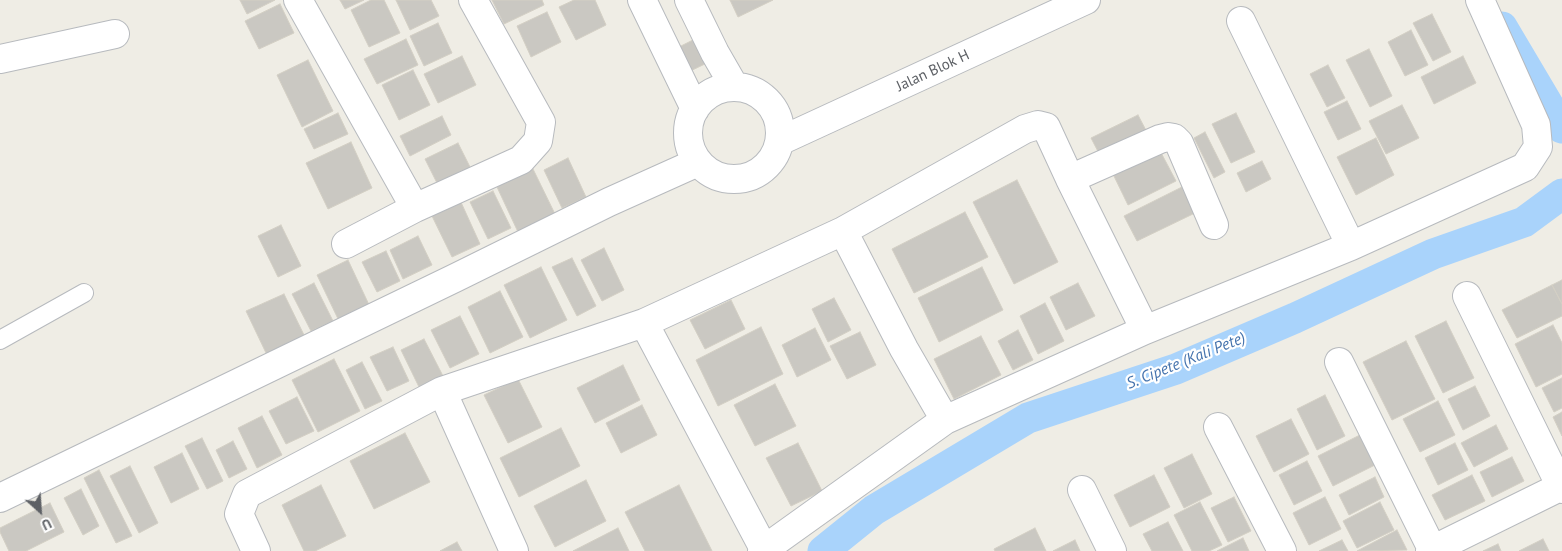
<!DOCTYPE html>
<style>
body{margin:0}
#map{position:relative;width:1562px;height:551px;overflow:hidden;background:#efede5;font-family:"PT Sans",sans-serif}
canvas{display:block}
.north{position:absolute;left:15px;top:486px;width:50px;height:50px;-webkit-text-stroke:4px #fff;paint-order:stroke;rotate:154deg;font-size:14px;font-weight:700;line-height:20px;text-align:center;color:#5d6065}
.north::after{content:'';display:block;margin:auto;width:18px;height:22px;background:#5d6065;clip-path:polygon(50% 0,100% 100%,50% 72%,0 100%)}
</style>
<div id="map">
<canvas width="1562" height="551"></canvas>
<div class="north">U</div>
</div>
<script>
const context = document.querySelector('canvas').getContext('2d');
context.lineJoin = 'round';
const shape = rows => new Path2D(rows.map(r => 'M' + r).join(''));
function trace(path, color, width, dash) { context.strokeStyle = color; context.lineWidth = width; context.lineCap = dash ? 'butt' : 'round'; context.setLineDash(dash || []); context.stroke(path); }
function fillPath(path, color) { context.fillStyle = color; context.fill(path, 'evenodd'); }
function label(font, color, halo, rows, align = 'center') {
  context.font = font + ' "PT Sans",sans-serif'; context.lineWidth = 4.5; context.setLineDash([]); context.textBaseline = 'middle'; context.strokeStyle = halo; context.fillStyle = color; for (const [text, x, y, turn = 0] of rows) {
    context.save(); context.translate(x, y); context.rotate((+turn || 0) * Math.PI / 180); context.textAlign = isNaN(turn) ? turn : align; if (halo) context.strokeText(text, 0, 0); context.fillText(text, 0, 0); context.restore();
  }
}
const canal = shape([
 [1502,27,1562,128],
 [823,551,874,510,1028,418,1176,369,1295,318,1433,254,1524,222,1562,194]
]);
const building = shape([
 [240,0,275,0,247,14,240,0],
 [340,0,364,0,345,9,340,0],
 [371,0,384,0,400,33,369,47,351,10,371,0],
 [396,0,431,0,439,16,410,30,396,0],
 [492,0,542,0,544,5,504,24,492,0],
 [574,0,595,0,606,25,576,40,559,7,574,0],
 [730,0,773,0,738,17,730,0],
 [280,4,294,33,259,49,245,21,280,4],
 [547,12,561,42,531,57,517,26,547,12],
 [1432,14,1451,52,1433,61,1413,23,1432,14],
 [438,23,452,53,424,66,410,36,438,23],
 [1411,30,1428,65,1405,76,1388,42,1411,30],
 [697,38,709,62,682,75,671,51,697,38],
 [406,39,418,65,377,84,364,59,406,39],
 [1369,49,1392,96,1370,107,1346,60,1369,49],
 [462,56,476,85,438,103,424,74,462,56],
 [1463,56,1476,83,1434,104,1421,77,1463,56],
 [308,60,333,111,302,127,277,75,308,60],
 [1328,65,1345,98,1327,107,1310,74,1328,65],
 [413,70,430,105,399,120,382,85,413,70],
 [1347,101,1361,129,1338,140,1324,112,1347,101],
 [1402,105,1419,138,1386,154,1369,121,1402,105],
 [338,113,348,134,314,149,304,129,338,113],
 [1236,113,1255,152,1231,163,1212,124,1236,113],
 [1138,115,1150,138,1103,161,1091,138,1138,115],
 [442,116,451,135,410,156,400,136,442,116],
 [1205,132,1225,172,1214,178,1194,138,1205,132],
 [1376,138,1394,175,1356,195,1337,157,1376,138],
 [351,142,372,188,328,209,306,163,351,142],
 [458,143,470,167,437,183,425,159,458,143],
 [1158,147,1176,181,1128,205,1111,170,1158,147],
 [568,158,586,197,562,208,544,170,568,158],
 [1262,161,1271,179,1246,192,1237,173,1262,161],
 [533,169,555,214,518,232,497,187,533,169],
 [1017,180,1058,262,1014,284,973,202,1017,180],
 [1182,187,1195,213,1137,241,1124,216,1182,187],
 [493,191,511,228,488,239,470,202,493,191],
 [460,200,480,244,452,257,431,214,460,200],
 [965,212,988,257,914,293,892,249,965,212],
 [281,225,301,266,278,277,258,236,281,225],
 [418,236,432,265,403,279,390,250,418,236],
 [604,248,624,290,602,301,581,260,604,248],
 [386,251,400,281,377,292,362,262,386,251],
 [572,258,596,306,577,316,552,267,572,258],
 [348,260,371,309,340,323,317,275,348,260],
 [541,267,567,320,530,338,504,285,541,267],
 [982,267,1003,310,939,342,918,298,982,267],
 [1562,280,1562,304,1552,285,1562,280],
 [314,283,333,321,311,331,292,294,314,283],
 [1078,283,1095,316,1066,330,1050,297,1078,283],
 [1552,285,1562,304,1562,316,1517,338,1502,310,1552,285],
 [500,291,523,337,490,353,468,307,500,291],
 [284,294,305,337,267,355,246,311,284,294],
 [834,298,851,330,828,342,812,309,834,298],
 [731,300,745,329,705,349,690,320,731,300],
 [1045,303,1064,341,1038,354,1020,316,1045,303],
 [460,316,479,354,450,368,431,330,460,316],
 [1446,321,1474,378,1443,393,1415,336,1446,321],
 [1553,325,1562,343,1562,374,1536,387,1515,344,1553,325],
 [761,327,783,374,718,406,696,360,761,327],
 [815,328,831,360,797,377,782,345,815,328],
 [1018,330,1033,360,1013,370,998,341,1018,330],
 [860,332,876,365,847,379,830,346,860,332],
 [981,336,1001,375,954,399,934,359,981,336],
 [424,339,443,376,419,387,401,350,424,339],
 [1406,341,1435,399,1392,420,1363,362,1406,341],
 [393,347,409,381,387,391,370,357,393,347],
 [334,359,360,411,318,432,292,380,334,359],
 [362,362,382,401,365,409,346,370,362,362],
 [623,365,640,400,595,423,577,388,623,365],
 [1562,378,1562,408,1554,412,1542,388,1562,378],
 [518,379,542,427,508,443,484,395,518,379],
 [775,384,796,426,755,446,734,405,775,384],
 [1475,386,1490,416,1463,430,1448,399,1475,386],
 [1325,395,1345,436,1317,450,1297,409,1325,395],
 [297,397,314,431,286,444,269,411,297,397],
 [1438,401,1455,435,1420,452,1403,419,1438,401],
 [642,405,657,435,621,453,606,423,642,405],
 [1562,412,1562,436,1553,417,1562,412],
 [262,416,282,455,257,468,238,428,262,416],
 [1291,419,1309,454,1274,472,1256,436,1291,419],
 [1496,425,1508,449,1474,467,1461,443,1496,425],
 [561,428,580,466,519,497,500,458,561,428],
 [405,433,430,482,374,509,350,461,405,433],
 [1360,435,1375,465,1333,486,1318,456,1360,435],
 [202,438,223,481,207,489,185,446,202,438],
 [233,441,247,469,229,478,216,450,233,441],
 [798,443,822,491,791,506,766,458,798,443],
 [1455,443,1468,470,1438,485,1425,458,1455,443],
 [182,453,199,489,171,503,154,467,182,453],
 [1192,454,1212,494,1184,508,1164,468,1192,454],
 [1512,457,1524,481,1492,497,1480,472,1512,457],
 [1307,461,1322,491,1294,505,1279,475,1307,461],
 [130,466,158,523,139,533,110,476,130,466],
 [99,470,132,536,116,543,84,478,99,470],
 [1154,475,1170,507,1130,527,1114,495,1154,475],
 [1472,475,1485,501,1445,520,1432,495,1472,475],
 [1375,477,1384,497,1349,515,1339,495,1375,477],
 [586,480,606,521,555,547,534,506,586,480],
 [321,485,346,536,315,551,304,551,282,505,321,485],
 [679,485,712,551,645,551,625,512,679,485],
 [81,489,99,526,83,535,64,498,81,489],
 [1234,497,1251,531,1228,542,1211,508,1234,497],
 [1325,497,1341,529,1309,545,1293,513,1325,497],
 [1200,502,1222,545,1209,551,1192,551,1174,515,1200,502],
 [1380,502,1394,530,1357,548,1343,521,1380,502],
 [50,503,64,532,26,551,9,551,0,532,0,528,50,503],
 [1168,522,1183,551,1152,551,1143,534,1168,522],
 [618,528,629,551,573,551,618,528],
 [1035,528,1046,551,995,551,994,549,1035,528],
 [1397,530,1407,550,1357,551,1397,530],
 [1243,538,1249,551,1217,551,1243,538],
 [1543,539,1549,551,1519,551,1543,539],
 [1075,540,1080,551,1053,551,1075,540],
 [1342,540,1348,551,1319,551,1342,540],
 [457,542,462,551,440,551,457,542],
 [1498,544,1501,551,1483,551,1498,544]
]);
const service = shape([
 [0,340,84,293]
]);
const minor = shape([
 [298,0,415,208],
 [642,0,695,109],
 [689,0,715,53,734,86],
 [1241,21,1351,246],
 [0,59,115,34],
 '688 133a46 46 0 1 1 92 0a46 46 0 1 1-92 0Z',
 [780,141,1086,0],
 [1070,179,1160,139,1168,137,1174,138,1179,143,1214,225],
 [843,231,904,349,945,420],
 [346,244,415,208,521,160,538,141,541,122,473,0],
 [1467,296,1562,489],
 [644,323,764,549],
 [1339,362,1433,551],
 [442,391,514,551],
 [1218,427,1282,551],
 [1082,490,1112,551],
 [0,498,455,278,609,202,698,162],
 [256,551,239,514,247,494,442,391,644,323,843,231,1025,129,1038,125,1046,127,1070,179,1145,330],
 [762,551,945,420,1145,330,1351,246,1525,167,1538,147,1536,125,1480,0],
 [1430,551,1562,486]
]);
const streetNames = [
 ["Jalan Blok H",933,71,-25]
];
const waterNames = [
 ["S. Cipete (Kali Pete)",1186,361,-22]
];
trace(canal, '#a9d3fb', 31);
fillPath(building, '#cac8c2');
trace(building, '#d3cfc4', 1);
trace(service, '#b7babe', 20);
trace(minor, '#b7babe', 30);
trace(service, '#fff', 18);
trace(minor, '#fff', 28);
label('15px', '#5d6065', '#fff', streetNames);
label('italic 16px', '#4573ad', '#fff', waterNames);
</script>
